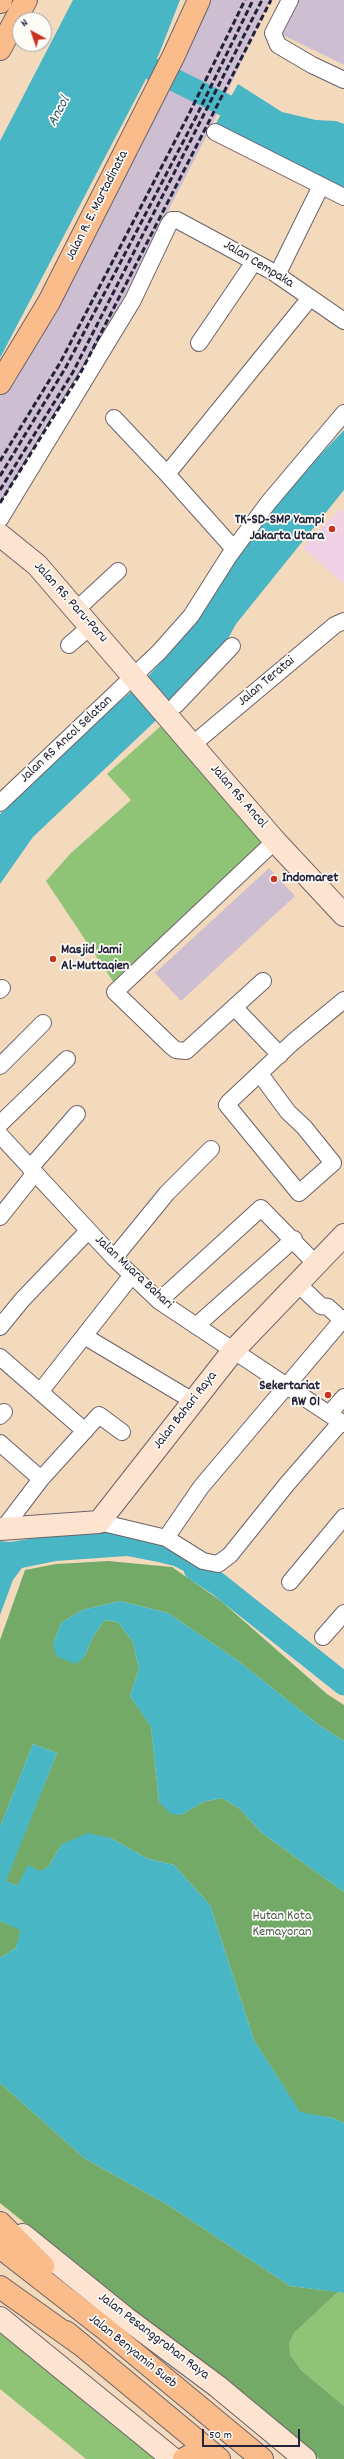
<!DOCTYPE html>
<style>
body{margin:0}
#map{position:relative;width:344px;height:2459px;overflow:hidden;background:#f4dabd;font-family:Dekko,sans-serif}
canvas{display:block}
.north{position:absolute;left:12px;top:12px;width:40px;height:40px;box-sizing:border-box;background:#fdfcf7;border:1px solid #a5a5ac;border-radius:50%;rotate:320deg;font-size:11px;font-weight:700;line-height:16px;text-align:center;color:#22223b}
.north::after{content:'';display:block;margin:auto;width:14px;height:18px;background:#c8321e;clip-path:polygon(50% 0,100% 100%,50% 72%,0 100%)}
.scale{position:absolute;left:202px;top:2429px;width:98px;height:18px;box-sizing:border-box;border:2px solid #22223b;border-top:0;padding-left:5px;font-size:12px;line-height:14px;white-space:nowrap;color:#22223b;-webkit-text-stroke:3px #fdfcf7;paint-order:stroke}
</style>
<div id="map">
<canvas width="344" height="2459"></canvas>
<div class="north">N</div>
<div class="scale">50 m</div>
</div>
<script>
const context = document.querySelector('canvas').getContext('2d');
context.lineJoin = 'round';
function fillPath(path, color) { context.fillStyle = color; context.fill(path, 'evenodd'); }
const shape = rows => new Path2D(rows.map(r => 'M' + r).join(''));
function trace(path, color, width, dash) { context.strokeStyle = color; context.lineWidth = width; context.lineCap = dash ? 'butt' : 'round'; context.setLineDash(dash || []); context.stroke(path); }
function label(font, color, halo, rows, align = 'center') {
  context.font = font + ' Dekko,sans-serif'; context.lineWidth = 3.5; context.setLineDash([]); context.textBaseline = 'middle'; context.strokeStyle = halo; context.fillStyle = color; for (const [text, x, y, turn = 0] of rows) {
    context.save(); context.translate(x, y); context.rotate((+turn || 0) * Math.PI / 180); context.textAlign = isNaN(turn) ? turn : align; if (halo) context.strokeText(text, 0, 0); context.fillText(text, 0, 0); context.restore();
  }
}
const built = shape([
 [341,508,344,511,344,584,303,548]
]);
const industrial = shape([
 [199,0,270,0,212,125,81,381,0,507,0,377],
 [298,0,344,0,344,65,281,34],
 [269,868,295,896,181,1001,155,973]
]);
const green = shape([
 [162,725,269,843,114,983,46,881,71,853,131,800,107,774],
 [338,2292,344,2293,344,2406,301,2370,289,2355,289,2344,294,2333],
 [0,2323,161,2459,86,2459,0,2389]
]);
const forest = shape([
 [108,1561,172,1567,221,1601,327,1694,344,1705,344,1741,320,1726,237,1660,168,1613,120,1601,82,1610,61,1623,53,1645,84,1657,93,1637,105,1620,118,1622,133,1642,139,1669,130,1696,151,1726,159,1802,181,1815,203,1802,222,1798,240,1809,262,1833,344,1892,344,2123,333,2118,300,2113,254,2040,210,1905,174,1865,146,1858,111,1838,62,1844,48,1867,17,1886,5,1881,57,1753,33,1744,0,1827,0,1640,25,1570,56,1564],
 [0,1921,21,1929,16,1948,0,1958],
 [0,2083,84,2158,168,2205,290,2286,338,2292,294,2333,289,2344,290,2355,301,2370,344,2406,344,2459,319,2459,0,2203]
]);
const water = shape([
 [73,0,180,0,159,54,0,358,0,141],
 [238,84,282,112,316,120,336,121,344,124,344,191,215,125],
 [344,430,344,490,236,624,223,648,167,710,33,837,0,884,0,814,58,753,143,682,196,623,234,562,280,497],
 [80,1531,112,1532,141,1539,170,1548,198,1566,228,1578,214,1592,192,1575,174,1566,158,1562,127,1556,56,1561,22,1568,13,1580,0,1615,0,1541,10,1542],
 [120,1601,168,1613,237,1660,320,1726,344,1741,344,1892,262,1833,240,1809,222,1798,203,1802,181,1815,171,1814,159,1802,151,1727,130,1696,139,1669,133,1642,118,1622,105,1620,93,1637,84,1657,76,1664,57,1657,53,1645,61,1623,82,1610],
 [33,1744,57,1753,6,1881,17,1886,28,1865,40,1871,48,1867,62,1844,88,1833,111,1838,146,1858,174,1865,210,1905,254,2040,300,2112,333,2118,344,2123,344,2293,290,2286,168,2205,84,2158,0,2083,0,1958,16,1948,20,1930,0,1921,0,1827]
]);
const river = shape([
 [124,55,253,119],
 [195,1569,218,1584,344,1684]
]);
const street = shape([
 [290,0,273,33,278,45,312,65,344,80],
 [215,132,344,197],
 [277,275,321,186],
 [199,343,254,262],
 [114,418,167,474],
 [0,519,133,300,169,224,172,220,177,220,218,242,273,272,344,321],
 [234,549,167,474,310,298],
 [76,610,118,571],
 [69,645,91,626],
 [176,705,232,646],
 [192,745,335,625,344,621],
 [0,803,159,652,191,616,229,556,268,503,344,413],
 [263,981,186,1051,176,1050,171,1046,115,992,275,841],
 [0,990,2,988],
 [234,1007,280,1055],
 [0,1066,43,1023],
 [260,1074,288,1112,304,1127,333,1163,299,1193,227,1105,229,1102,293,1042,344,1000],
 [0,1124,67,1059],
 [0,1135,114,1258,159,1301,344,1424],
 [30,1168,77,1114],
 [0,1217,35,1173],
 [114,1258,167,1193,211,1149],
 [297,1283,321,1306,328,1307,342,1320],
 [159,1301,261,1208,316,1264],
 [196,1326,294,1239],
 [0,1327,22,1300,88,1231],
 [84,1336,193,1401],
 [0,1357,85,1431],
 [40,1392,132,1275],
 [329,1414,344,1397],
 [0,1416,4,1412],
 [0,1443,41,1479],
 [99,1522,166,1538,203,1561,218,1564,230,1555,287,1484,341,1422],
 [3,1529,41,1479,99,1415,122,1432],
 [166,1538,201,1487,344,1318],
 [290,1582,344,1517],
 [323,1637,344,1613]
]);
const secondary = shape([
 [0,535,37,565,275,841,344,915],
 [0,1529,99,1522,233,1351,344,1235],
 [23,2235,127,2319,217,2386,305,2459],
 [0,2318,173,2459]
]);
const primary = shape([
 [0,2223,43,2266],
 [0,2247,104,2328,262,2459],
 [66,2332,219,2459],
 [184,2459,205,2447]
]);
const highway = shape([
 [0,2,1,0],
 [0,49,26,0],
 [0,383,49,302,174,55,199,0],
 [0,2287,80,2344]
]);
const rail = shape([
 [0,461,60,363,189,114,245,0],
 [0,476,66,367,196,117,253,0],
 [0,490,73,372,262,0],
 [0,503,80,374,271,0]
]);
const markers = [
 [332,529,4,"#c8321e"],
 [274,879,4,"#c8321e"],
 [53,959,4,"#c8321e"],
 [328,1395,4,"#c8321e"]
];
const streetNames = [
 ["Jalan R. E. Martadinata",98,206,-63],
 ["Jalan Cempaka",258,265,31],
 ["Jalan RS. Paru-Paru",70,603,48],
 ["Jalan Teratai",267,682,-40],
 ["Jalan RS Ancol Selatan",67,740,-43],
 ["Jalan RS. Ancol",238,797,49],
 ["Jalan Muara Bahari",133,1273,43],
 ["Jalan Bahari Raya",186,1411,-52],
 ["Jalan Pesanggrahan Raya",153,2337,37],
 ["Jalan Benyamin Sueb",132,2352,39]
];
const poiNames = [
 ["TK-SD-SMP Yampi",324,521],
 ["Jakarta Utara",324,537],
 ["Indomaret",282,879,"left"],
 ["Masjid Jami",61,951,"left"],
 ["Al-Muttaqien",61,967,"left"],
 ["Sekertariat",320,1387],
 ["RW 01",320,1403]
];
const parkNames = [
 ["Hutan Kota",282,1917],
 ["Kemayoran",282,1933]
];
const waterNames = [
 ["Ancol",60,112,-62]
];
fillPath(built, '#f0d0e5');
fillPath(industrial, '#cebed2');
fillPath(green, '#8fc477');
fillPath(forest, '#73aa68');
fillPath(water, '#49b6c5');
trace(river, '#49b6c5', 23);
trace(street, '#6c6268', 18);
trace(secondary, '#6c6268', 24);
trace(primary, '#6c6268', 24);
trace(highway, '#6c6268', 24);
trace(street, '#fff', 16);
trace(secondary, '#fde4d1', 22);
trace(primary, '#fabc8b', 22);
trace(highway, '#fabc8b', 22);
trace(rail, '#22223b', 3, [6, 3]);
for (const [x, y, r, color] of markers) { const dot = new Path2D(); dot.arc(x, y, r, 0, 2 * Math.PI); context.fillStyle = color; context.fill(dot); trace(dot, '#fdfcf7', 1.5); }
label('14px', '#22223b', '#fdfcf7', streetNames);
label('bold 14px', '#22223b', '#fdfcf7', poiNames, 'right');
label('14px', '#485b50', '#fdfcf7', parkNames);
label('italic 15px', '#325d72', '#fdfcf7', waterNames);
</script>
